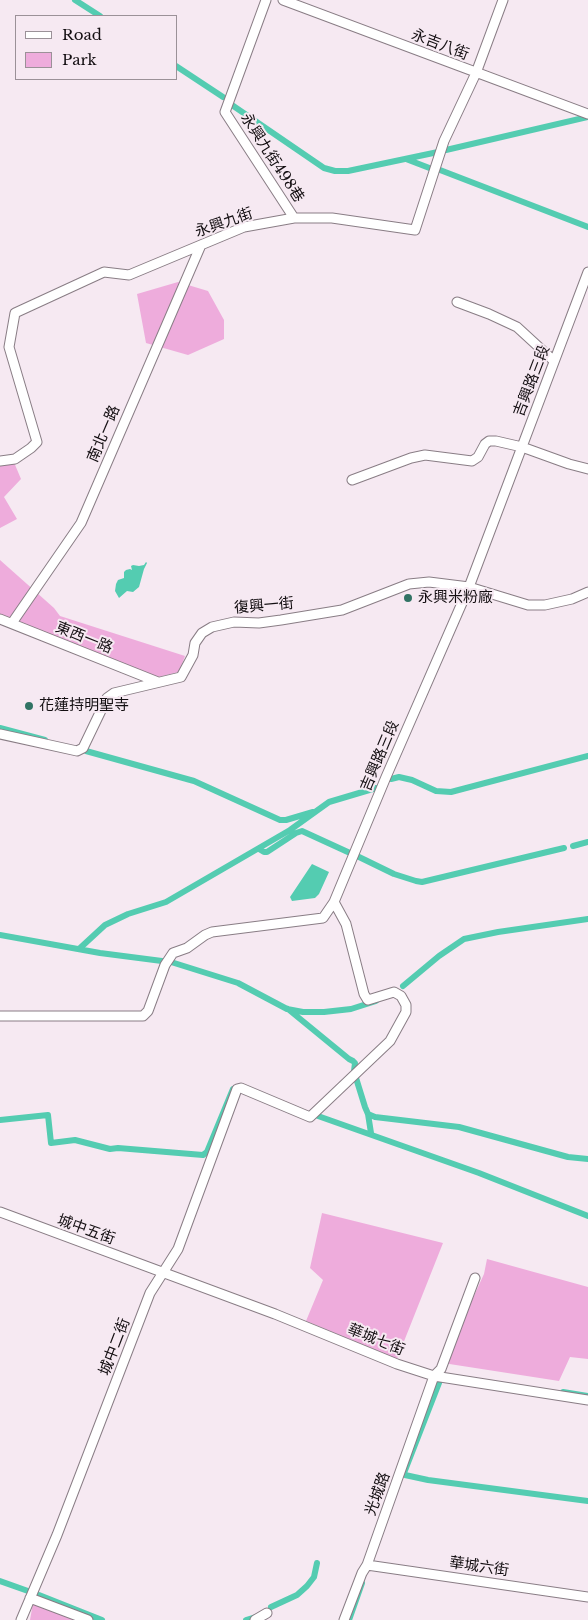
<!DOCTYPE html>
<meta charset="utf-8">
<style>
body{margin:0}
#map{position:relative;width:588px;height:1620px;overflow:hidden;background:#f6e9f2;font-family:"Libre Baskerville",serif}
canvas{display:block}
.legend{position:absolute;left:15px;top:15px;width:162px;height:65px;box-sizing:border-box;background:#f6e9f2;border:1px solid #9b9198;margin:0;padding:6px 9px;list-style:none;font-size:15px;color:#130e11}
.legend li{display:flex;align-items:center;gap:10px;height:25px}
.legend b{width:25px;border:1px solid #9b9198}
</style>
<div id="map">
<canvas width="588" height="1620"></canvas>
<ul class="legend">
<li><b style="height:6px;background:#fff"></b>Road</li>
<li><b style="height:14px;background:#eeacdc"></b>Park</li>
</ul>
</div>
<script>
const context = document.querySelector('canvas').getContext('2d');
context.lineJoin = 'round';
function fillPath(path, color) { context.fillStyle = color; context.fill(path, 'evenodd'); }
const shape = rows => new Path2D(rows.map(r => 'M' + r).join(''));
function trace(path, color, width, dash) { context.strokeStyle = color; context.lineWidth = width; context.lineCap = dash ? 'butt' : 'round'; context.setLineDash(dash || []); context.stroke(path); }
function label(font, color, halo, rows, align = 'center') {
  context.font = font + ' "Libre Baskerville","Noto Sans TC",serif'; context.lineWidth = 4; context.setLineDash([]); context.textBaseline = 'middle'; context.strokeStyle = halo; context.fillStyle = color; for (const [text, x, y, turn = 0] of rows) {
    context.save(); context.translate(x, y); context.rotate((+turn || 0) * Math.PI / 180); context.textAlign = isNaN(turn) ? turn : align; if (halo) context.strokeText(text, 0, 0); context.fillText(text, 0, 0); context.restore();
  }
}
const green = shape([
 [178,282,208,291,224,320,224,339,188,355,146,343,137,294],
 [13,460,21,479,4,497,17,519,0,528,0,462],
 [0,560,54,608,60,616,185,656,179,672,150,679,0,617],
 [322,1213,443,1243,397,1359,306,1321,323,1280,310,1268],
 [487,1259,588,1287,588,1359,570,1357,559,1381,443,1363,484,1274],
 [33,1603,78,1620,30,1620]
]);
const water = shape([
 [146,562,147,563,144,569,139,587,133,592,127,591,119,598,115,591,116,584,118,580,124,578,124,572,126,570,130,569,132,570,131,566,133,565,139,566,144,565],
 [312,864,329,872,319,894,315,898,292,901,290,897]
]);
const canal = shape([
 [75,0,100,16],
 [176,66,223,97],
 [229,103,324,168,335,171,348,171,438,152],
 [446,150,588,117],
 [406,159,432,169],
 [440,170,588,227],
 [0,728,45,740],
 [86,751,194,781,280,820,286,820,313,812],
 [391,779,399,777,412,780,436,791,451,792,588,756],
 [573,846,588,842],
 [259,849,264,852,267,852,296,833,302,831,350,853],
 [357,856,394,874,416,881,422,882,564,848],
 [0,935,100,953,162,961],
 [79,949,105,925,128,914,166,902,290,830,329,802,376,788],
 [171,962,238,983,287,1009,303,1012,324,1012,351,1009,376,1001],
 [403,986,439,956,464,939,498,932,588,919],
 [288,1009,349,1059,353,1061,355,1063,354,1071],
 [356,1078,365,1107,368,1114,375,1117,459,1127,568,1157,588,1159],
 [368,1114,371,1133],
 [318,1116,479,1173,588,1216],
 [0,1120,48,1115,51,1143,75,1140,110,1149,118,1148,203,1155,207,1152,233,1089],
 [439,1383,404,1473,405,1475,428,1480,588,1501],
 [563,1392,588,1396],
 [0,1581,28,1591],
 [39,1595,102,1620],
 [271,1607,297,1595,307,1586,314,1577,317,1563],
 [246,1620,259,1616],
 [349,1620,362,1583]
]);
const minor = shape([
 [266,0,225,112,294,218],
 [283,0,588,114],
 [457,302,489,314,517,327,554,361],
 [0,461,15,459,31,448,37,442,9,347,15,313,104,272,129,275,244,227,294,218,332,218,415,230,444,141,476,73,503,0],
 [352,480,411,458,425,455,472,461,478,457,485,444,489,441,496,441,522,447,569,464,588,469],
 [0,619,158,682],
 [12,623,81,523,201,245],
 [0,734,77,751,83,748,107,698,114,693,181,677,193,655,195,643,202,633,212,627,234,622,259,623,281,620,342,610,409,584,429,582,469,587,528,605,545,605,572,599,588,592],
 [0,1016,143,1016,148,1011,165,965,173,953,187,948,205,935,212,932,323,918,334,902],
 [0,1212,275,1314,397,1364,434,1376,588,1400],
 [367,1565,588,1597],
 [30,1598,88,1620],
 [21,1620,57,1535,150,1293,178,1249,237,1089,241,1088,310,1117,390,1041,406,1012,406,1005,401,996,394,992,368,1000,367,999,364,994,346,924,334,902,386,777,469,587,588,272],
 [255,1620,267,1613],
 [344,1620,362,1573,367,1565,434,1376,441,1369,475,1278]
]);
const markers = [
 [408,598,5,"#317364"],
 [29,706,5,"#317364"]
];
const streetNames = [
 ["永吉八街",440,45,21],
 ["永興九街498巷",272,158,57],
 ["永興九街",224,223,-19],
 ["吉興路三段",532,381,-69],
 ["南北一路",104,434,-67],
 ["復興一街",264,606,-5],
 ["東西一路",84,638,22],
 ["吉興路三段",380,756,-67],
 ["城中五街",86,1230,20],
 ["華城七街",376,1340,22],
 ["城中二街",115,1347,-69],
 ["光城路",378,1494,-70],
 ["華城六街",479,1567,8]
];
const poiNames = [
 ["永興米粉廠",418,598],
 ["花蓮持明聖寺",39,706]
];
fillPath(green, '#eeacdc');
fillPath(water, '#54ccb1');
trace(canal, '#54ccb1', 6);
trace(minor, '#897d85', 11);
trace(minor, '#fff', 9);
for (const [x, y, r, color] of markers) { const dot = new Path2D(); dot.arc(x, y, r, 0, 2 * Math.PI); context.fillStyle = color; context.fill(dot); trace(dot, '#f6e9f2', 2); }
label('15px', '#130e11', '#f6e9f2', streetNames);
label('15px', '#130e11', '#f6e9f2', poiNames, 'left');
</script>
